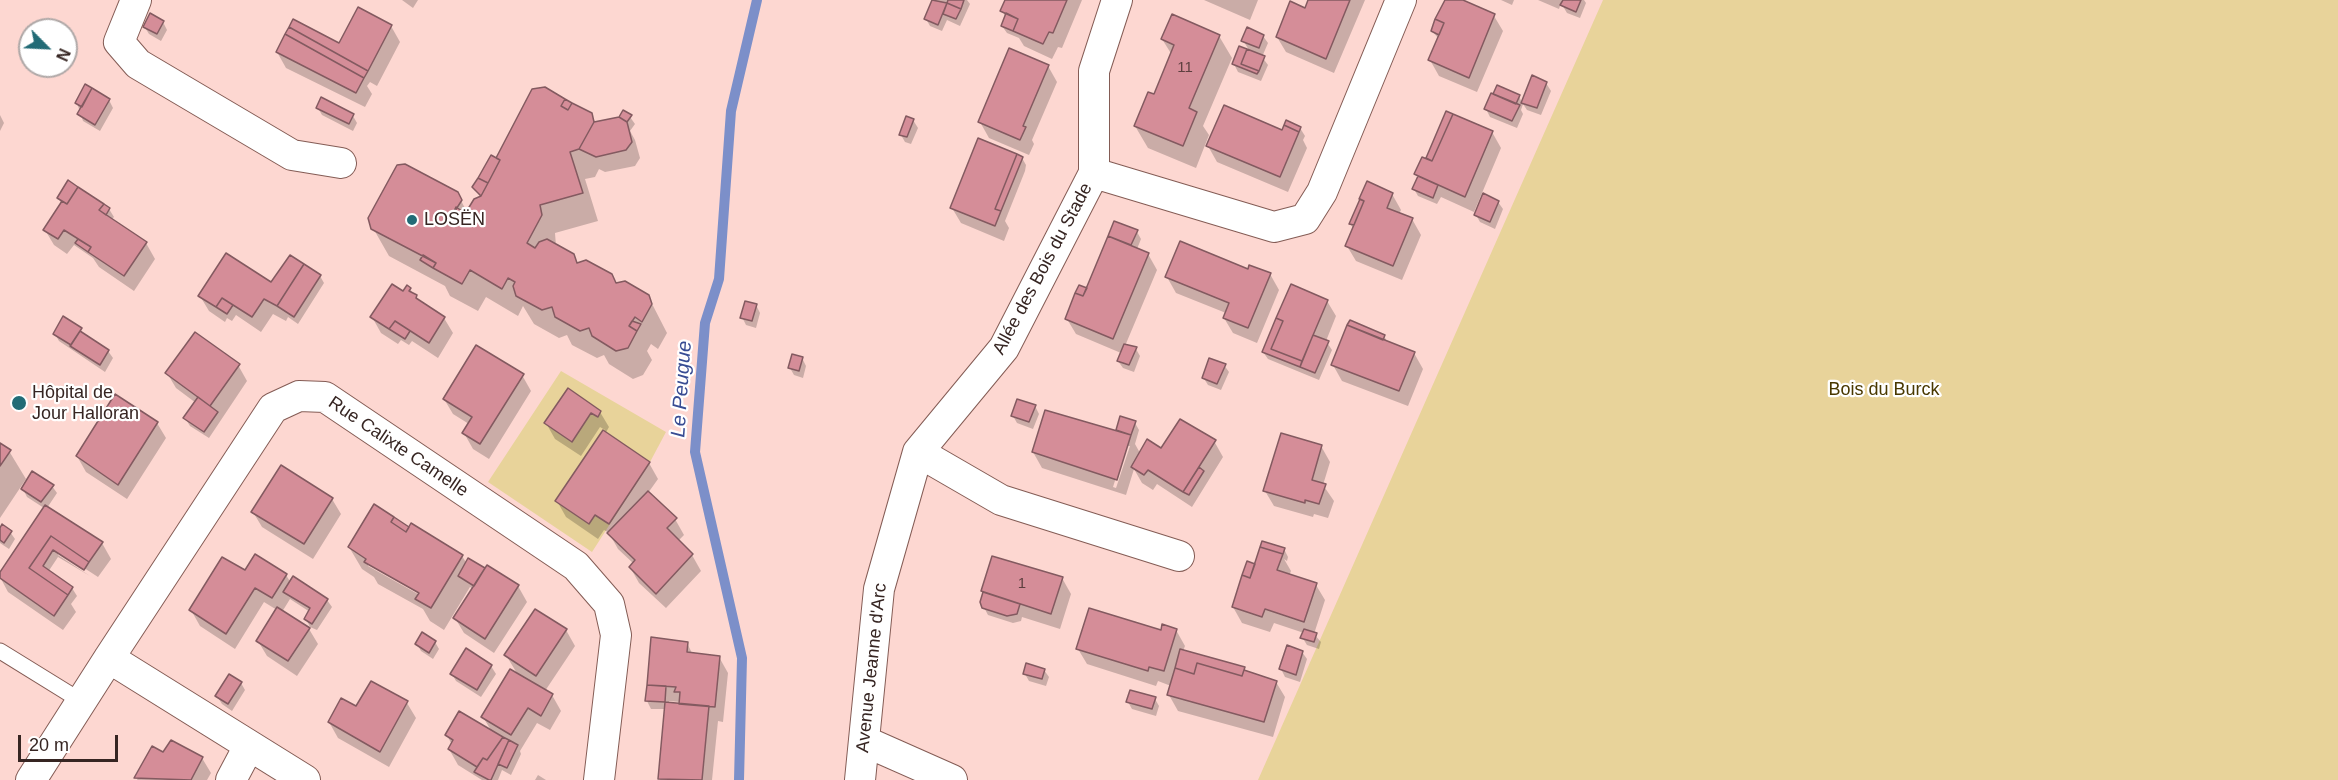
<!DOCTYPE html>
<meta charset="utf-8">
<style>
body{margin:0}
#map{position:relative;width:2338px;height:780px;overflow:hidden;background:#fdd7d1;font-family:Helvetica,sans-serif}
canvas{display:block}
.north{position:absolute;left:18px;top:18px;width:60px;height:60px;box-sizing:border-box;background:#fff;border:2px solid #afa8a7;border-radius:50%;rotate:114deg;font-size:16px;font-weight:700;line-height:24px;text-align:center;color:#362522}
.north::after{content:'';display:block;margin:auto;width:21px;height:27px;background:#226b76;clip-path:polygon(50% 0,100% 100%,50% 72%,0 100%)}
.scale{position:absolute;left:18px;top:735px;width:100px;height:27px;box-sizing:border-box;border:3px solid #362522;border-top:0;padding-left:8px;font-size:18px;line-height:21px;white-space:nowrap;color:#362522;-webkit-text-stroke:4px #fff;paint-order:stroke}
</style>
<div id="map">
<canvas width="2338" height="780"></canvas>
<div class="north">N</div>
<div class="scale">20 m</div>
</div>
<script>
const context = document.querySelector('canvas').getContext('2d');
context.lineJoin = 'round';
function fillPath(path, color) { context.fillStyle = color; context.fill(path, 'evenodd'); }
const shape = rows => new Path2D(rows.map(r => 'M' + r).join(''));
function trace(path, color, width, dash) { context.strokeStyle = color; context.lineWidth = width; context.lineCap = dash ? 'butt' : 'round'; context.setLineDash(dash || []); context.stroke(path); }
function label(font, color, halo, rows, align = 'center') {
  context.font = font + ' Helvetica,sans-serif'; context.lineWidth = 4.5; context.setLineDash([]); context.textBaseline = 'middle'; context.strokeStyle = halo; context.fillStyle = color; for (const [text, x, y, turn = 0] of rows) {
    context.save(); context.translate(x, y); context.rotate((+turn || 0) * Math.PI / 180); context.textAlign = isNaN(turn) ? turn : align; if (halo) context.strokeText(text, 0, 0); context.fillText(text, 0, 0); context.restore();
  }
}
const green = shape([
 [1603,0,2338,0,2338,780,1258,780],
 [561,371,666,432,650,462,592,552,488,482]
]);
const shadow = shape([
 [402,0,418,0,413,8],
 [934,0,967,0,970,4,960,26,947,20,942,31,930,26,926,19],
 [1006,0,1082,0,1062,48,1058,47,1052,59,1024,46,1019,38,1007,33,1002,26,1006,18,1002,10],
 [1204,0,1258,0,1250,20],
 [1309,0,1365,0,1334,73,1286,52,1277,37,1305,10],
 [1446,0,1459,0,1494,16,1503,31,1477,92,1439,76,1430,60,1439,39,1432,31],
 [1501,0,1514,0,1512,5],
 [1538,0,1584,0,1586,3,1580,18,1567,13,1561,3,1559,9],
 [163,22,167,30,161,41,149,34,144,26],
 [391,26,400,42,377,86,370,82,367,86,372,94,365,107,286,68,277,52,340,45],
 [1219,36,1232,58,1203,126,1209,135,1196,168,1148,148,1135,126,1155,95,1172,55,1162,39],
 [1263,36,1268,43,1262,57,1268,65,1261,81,1238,72,1234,64,1250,52,1243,40],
 [1048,66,1057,82,1032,140,1034,144,1029,155,989,138,980,122],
 [1546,83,1551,91,1541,115,1527,110,1523,104,1521,110,1523,114,1517,128,1490,117,1486,109,1519,96,1522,103],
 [109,100,113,108,100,131,83,121,77,103],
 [318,108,353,116,357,123,353,131,322,115],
 [590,114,596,123,630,117,635,124,630,131,635,140,640,158,635,166,605,172,599,169,595,177,585,179,598,221,555,233,556,246,573,256,578,264,616,285,648,296,667,333,658,349,651,344,647,351,652,360,643,375,633,379,609,364,604,355,597,358,572,345,567,335,559,338,534,324,523,306,518,316,486,297,478,311,450,296,445,286,389,256,373,228,457,193,467,212,481,197,474,187,500,162],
 [0,115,4,123,0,131],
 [913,120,918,128,911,144,905,142,901,135],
 [1300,128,1305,136,1303,140,1307,148,1288,192,1217,162,1208,146],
 [1492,132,1501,148,1474,212,1441,197,1437,204,1418,196,1414,189,1418,179,1416,174,1430,162,1428,158],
 [1022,158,1026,165,1025,171,1005,221,1009,228,1004,241,961,223,952,208],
 [1392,194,1401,210,1399,214,1412,219,1421,235,1402,280,1356,261,1347,246,1354,229,1350,224],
 [58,198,109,209,114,217,111,220,146,243,155,259,134,291,99,267,93,258,74,245,67,254,54,245,45,230,62,204],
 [1498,202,1503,209,1495,229,1480,222,1476,215],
 [1137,232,1141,239,1137,249,1148,254,1157,270,1125,346,1136,349,1140,356,1134,372,1123,368,1118,361,1121,353,1076,334,1067,319,1088,289,1109,236],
 [1249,271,1270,274,1279,290,1257,343,1233,333,1224,318,1226,313,1176,293,1167,277],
 [320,276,324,283,298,324,288,317,286,321,273,314,261,332,236,315,232,321,227,318,225,322,209,311,200,296],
 [410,289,419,302,444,318,453,333,438,358,412,341,409,345,401,340,398,344,381,333,372,317],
 [1327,301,1336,316,1326,341,1332,350,1319,380,1268,359,1263,352],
 [756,305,760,313,756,328,746,325,742,317],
 [80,329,84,335,108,351,113,358,105,372,59,341,55,334],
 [1384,336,1388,343,1414,353,1423,369,1408,406,1342,381,1333,365],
 [802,358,806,366,803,378,794,375,790,368],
 [238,365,247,381,209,438,190,426,185,418,196,403,176,388,167,373],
 [1224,365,1229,372,1221,390,1208,385,1203,377],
 [522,375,531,391,489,459,473,449,464,433,469,424,453,414,444,399],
 [568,390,600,412,609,427,605,434,649,463,658,479,648,493,675,519,684,535,678,541,692,555,701,571,666,608,639,583,630,567,634,564,618,549,609,533,604,530,598,539,566,517,557,501,605,430,600,427,581,456,555,439,546,423],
 [1035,406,1039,414,1033,429,1017,423,1013,416],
 [157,423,166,438,127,499,86,472,77,456],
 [1135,423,1139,430,1135,444,1140,453,1214,441,1223,457,1192,507,1157,484,1153,490,1142,483,1134,469,1126,495,1042,468,1033,452,1119,433,1117,430],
 [1126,446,1130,446,1116,488,1113,487],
 [0,445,9,451,26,479,0,518],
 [1321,446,1330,462,1323,485,1334,501,1328,518,1314,514,1313,517,1274,506,1265,491],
 [52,486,57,493,47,508,102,543,111,559,98,577,58,551,58,555,90,576,58,557,48,572,72,588,77,596,71,604,76,612,63,630,8,592,0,577,44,508,27,497,23,489],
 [332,499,341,514,313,559,262,527,253,512],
 [412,525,462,556,467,564,469,560,518,586,527,602,494,653,464,633,455,618,473,589,470,587,444,630,430,621,423,609,378,584,374,577,362,569,349,547,409,529],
 [368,563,426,595,425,598,368,566],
 [0,531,10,532,15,539,9,549,0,543],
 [1284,549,1288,557,1287,561,1284,559,1291,571,1289,576,1316,585,1325,600,1314,634,1321,642,1319,649,1307,645,1302,637,1304,633,1274,623,1270,632,1242,623,1233,607,1255,566],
 [245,572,286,575,291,583,327,600,332,607,317,630,310,627,306,619,310,612,290,599,282,612,309,629,318,644,297,676,267,656,258,641,277,610,264,602,235,649,200,626,191,610],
 [1062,578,1071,594,1060,629,1022,617,1021,621,1013,623,988,615,981,602,984,594,982,591],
 [566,630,575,646,545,691,552,695,561,711,550,730,537,723,520,751,521,754,511,775,502,770,498,780,482,780,458,765,449,749,452,745,447,735,492,732,483,717,518,675,506,655],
 [1176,630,1185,646,1183,651,1244,669,1246,672,1276,682,1285,697,1273,737,1178,711,1169,695,1171,686,1158,681,1156,686,1087,664,1078,649],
 [435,642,439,649,433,659,421,651,417,644],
 [687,643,693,655,719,657,728,673,723,722,718,721,712,780,660,780,666,709,651,709,647,701],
 [669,701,680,702,680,705,669,704],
 [466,650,491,666,496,674,481,697,456,681,452,674],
 [1302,652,1307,659,1300,682,1285,677,1281,669],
 [1044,670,1049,677,1046,686,1029,681,1025,674],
 [241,683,245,690,232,711,222,704,217,696],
 [1155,699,1159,706,1156,716,1132,709,1128,702],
 [407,703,416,718,389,767,338,738,329,722,357,708],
 [152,748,164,754,202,758,211,773,207,780,137,780],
 [538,775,546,780,535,780]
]);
const stream = shape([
 [739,780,742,658,695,452,705,323,719,279,731,111,757,0]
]);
const building = shape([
 [932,0,947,3,938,25,924,19,932,0],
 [948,0,964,0,961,9,947,3,948,0],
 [1005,0,1067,0,1053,33,1049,32,1043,44,1013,31,1018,19,1000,11,1005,0],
 [1308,0,1350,0,1326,59,1276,37,1290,1,1305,8,1308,0],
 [1445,0,1463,0,1495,14,1469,78,1428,60,1444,23,1435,19,1445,0],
 [1563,0,1581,0,1576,12,1560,5,1563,0],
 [947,3,961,9,956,19,943,14,947,3],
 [358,7,392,25,368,71,289,27,293,19,339,43,358,7],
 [150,13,164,21,157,34,143,27,150,13],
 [1006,13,1018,19,1013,31,1001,26,1006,13],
 [1172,14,1220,35,1189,108,1197,112,1183,146,1134,126,1148,92,1154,94,1174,45,1161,39,1172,14],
 [1435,19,1444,23,1439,35,1431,31,1435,19],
 [289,27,368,71,364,78,285,34,289,27],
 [1247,27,1264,35,1259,48,1241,41,1247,27],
 [285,34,364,78,356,93,276,52,285,34],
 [1239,46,1247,49,1241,64,1259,71,1257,74,1232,64,1239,46],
 [1009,48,1049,65,1023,126,1026,127,1020,140,978,122,1009,48],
 [1247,49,1265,56,1259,71,1241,64,1247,49],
 [1532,75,1547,82,1537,108,1521,103,1532,75],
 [85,84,92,88,82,107,75,103,85,84],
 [1497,85,1520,95,1516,104,1493,94,1497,85],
 [545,87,565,99,561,106,568,110,572,103,592,113,594,122,579,149,570,152,583,193,540,205,542,215,527,243,535,248,539,242,547,239,574,254,577,263,586,260,612,274,616,283,625,281,649,295,652,304,642,322,635,317,629,326,637,331,628,348,616,351,592,336,589,328,580,331,555,317,552,307,542,310,516,296,513,286,515,282,508,278,502,289,470,270,462,284,433,268,436,263,371,229,368,218,397,165,405,164,458,192,462,200,451,217,460,222,474,199,481,196,488,183,500,160,496,158,532,89,545,87],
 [92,88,110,99,95,125,77,114,92,88],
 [1491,93,1520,105,1512,121,1484,109,1491,93],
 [321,97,354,114,349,124,316,108,321,97],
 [565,99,572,103,568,110,561,106,565,99],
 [1224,105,1282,130,1284,125,1299,132,1280,177,1206,146,1224,105],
 [623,110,632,115,627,122,619,117,623,110],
 [1446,111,1453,114,1432,161,1426,158,1446,111],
 [1453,114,1493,131,1465,197,1414,174,1422,157,1432,161,1453,114],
 [906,116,914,119,907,137,899,135,906,116],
 [619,117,627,122,632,142,626,150,596,157,579,149,594,122,619,117],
 [1286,120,1301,127,1299,132,1284,125,1286,120],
 [978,138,1017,154,995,209,1001,211,995,226,950,208,978,138],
 [1017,154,1023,157,1001,211,995,209,1017,154],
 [491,155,500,160,488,183,478,178,491,155],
 [1418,176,1438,185,1433,198,1412,189,1418,176],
 [478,178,488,183,481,196,472,187,478,178],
 [68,180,78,187,67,204,57,198,68,180],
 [1367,181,1393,193,1387,208,1413,218,1393,266,1345,246,1364,201,1359,199,1367,181],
 [78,187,104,204,99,210,147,242,124,276,88,252,91,247,64,230,58,239,43,230,62,201,67,204,78,187],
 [1483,193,1499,201,1490,222,1474,215,1483,193],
 [1360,199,1364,201,1354,225,1349,224,1360,199],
 [104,204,110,208,106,215,99,210,104,204],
 [456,207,465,213,460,222,451,217,456,207],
 [1114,221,1138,230,1131,245,1108,236,1114,221],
 [1108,236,1149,253,1113,339,1065,319,1075,293,1083,296,1108,236],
 [78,239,91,247,88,252,75,243,78,239],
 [1180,241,1248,269,1249,265,1271,273,1248,328,1223,318,1229,303,1165,277,1180,241],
 [226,253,271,282,290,255,304,264,277,306,264,299,252,317,222,298,216,307,198,296,226,253],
 [423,255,436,263,433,268,420,260,423,255],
 [304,264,321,275,294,317,277,306,304,264],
 [392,284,403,291,407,285,411,288,409,291,417,295,416,298,445,317,429,343,395,321,389,329,370,317,392,284],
 [1291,284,1328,300,1302,361,1271,349,1283,321,1276,318,1291,284],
 [1079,285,1087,288,1083,296,1075,293,1079,285],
 [222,298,233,305,227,314,216,307,222,298],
 [745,301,757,304,752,321,740,318,745,301],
 [63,316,82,328,71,345,53,334,63,316],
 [1276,318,1283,321,1271,349,1302,361,1300,367,1262,352,1276,318],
 [1350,320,1385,335,1383,340,1347,325,1350,320],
 [395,321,410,331,405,339,389,329,395,321],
 [632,321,641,324,637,331,629,326,632,321],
 [1347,325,1415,352,1399,391,1331,365,1347,325],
 [80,331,109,350,100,365,70,346,80,331],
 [195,332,240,364,210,406,165,373,195,332],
 [1313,335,1329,341,1315,373,1300,367,1313,335],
 [1124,344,1137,347,1129,365,1117,361,1124,344],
 [476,345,524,374,480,444,462,433,472,417,443,399,476,345],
 [792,354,803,357,799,371,788,368,792,354],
 [1209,358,1226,364,1217,384,1202,378,1209,358],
 [568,388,601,411,598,417,591,413,572,442,544,423,568,388],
 [115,394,158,422,118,485,76,456,115,394],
 [198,397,218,412,204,432,183,418,198,397],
 [1017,399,1036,405,1029,422,1011,416,1017,399],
 [1045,410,1131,435,1117,480,1032,452,1045,410],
 [1120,416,1136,421,1131,435,1116,430,1120,416],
 [1180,419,1216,440,1183,492,1148,470,1144,475,1131,467,1147,439,1161,448,1180,419],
 [603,430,650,462,609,524,595,515,589,524,555,501,603,430],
 [1281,433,1322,445,1312,480,1326,484,1319,504,1305,500,1305,503,1263,491,1281,433],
 [0,443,11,450,0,466,0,443],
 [281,465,333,498,304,544,251,512,281,465],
 [1199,467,1204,471,1189,495,1183,492,1199,467],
 [32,471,54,485,41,502,21,489,32,471],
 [648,491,677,518,667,528,693,554,656,594,629,567,635,560,607,533,648,491],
 [374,504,394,517,391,522,406,532,411,523,463,555,431,608,415,599,419,593,364,562,366,559,348,547,374,504],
 [45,505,103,542,89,562,51,536,29,568,68,595,54,616,0,578,0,572,45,505],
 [394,517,409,527,406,532,391,522,394,517],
 [2,524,12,531,4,543,0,540,0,528,2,524],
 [51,536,89,562,84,570,53,550,43,566,73,587,68,595,29,568,51,536],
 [1262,541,1285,548,1283,554,1260,547,1262,541],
 [1260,547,1283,554,1277,570,1317,583,1304,622,1265,609,1262,617,1232,607,1242,575,1250,578,1260,547],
 [255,554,287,574,272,598,255,588,226,634,189,610,222,557,245,570,255,554],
 [992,556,1063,577,1051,614,981,591,992,556],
 [468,558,485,568,474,586,458,576,468,558],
 [1247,561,1255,564,1250,578,1242,575,1247,561],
 [487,565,519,585,485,639,453,618,487,565],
 [293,576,328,599,312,624,304,619,310,608,283,592,293,576],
 [983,592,1020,604,1017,614,1007,616,982,608,980,602,983,592],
 [277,607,310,628,288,661,256,641,277,607],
 [1089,608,1161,630,1162,624,1177,629,1164,671,1149,667,1148,671,1076,649,1089,608],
 [535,609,567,629,536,676,504,655,535,609],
 [1304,629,1317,633,1314,642,1300,638,1304,629],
 [422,632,436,641,429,653,415,644,422,632],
 [651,637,688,642,687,652,720,656,715,707,679,704,680,692,674,692,676,687,647,685,651,637],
 [1287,645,1303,651,1296,675,1279,669,1287,645],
 [466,648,492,665,477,690,450,674,466,648],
 [1180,649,1245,667,1242,676,1197,663,1194,674,1175,668,1180,649],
 [1026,663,1045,669,1042,679,1023,674,1026,663],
 [1197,663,1242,676,1244,670,1277,681,1264,722,1167,695,1175,668,1194,674,1197,663],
 [510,669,553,694,541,716,528,708,511,735,481,717,510,669],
 [229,674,242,682,228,704,215,696,229,674],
 [371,681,408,701,380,752,328,722,341,698,356,706,371,681],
 [647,685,666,686,665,702,645,701,647,685],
 [1130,690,1156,697,1152,709,1126,702,1130,690],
 [665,702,709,706,702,780,658,779,665,702],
 [459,711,503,737,487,760,483,758,477,767,448,749,453,740,445,735,459,711],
 [503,737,509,740,491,780,489,780,474,772,483,758,487,760,503,737],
 [171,740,203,757,191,780,134,778,152,746,163,752,171,740],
 [509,740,518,745,507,768,498,764,509,740]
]);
const service = shape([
 [0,651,81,701]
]);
const minor = shape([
 [136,0,119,42,138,64,292,155,341,163],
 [1117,0,1094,71,1094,173,1004,348,918,452,1001,500,1179,556],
 [1094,173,1274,227,1305,219,1322,192,1401,0],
 [109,658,305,780],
 [864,741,952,780],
 [31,780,109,658,273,408,299,396,325,397,576,566,609,604,616,635,599,780],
 [231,780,249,746],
 [860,780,879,589,918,452]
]);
const markers = [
 [412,220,6,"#226b76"],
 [19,403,8,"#226b76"]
];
const numberNames = [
 ["11",1185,68],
 ["1",1022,584]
];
const poiNames = [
 ["LOSËN",424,220],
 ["Hôpital de",32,393],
 ["Jour Halloran",32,414]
];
const streetNames = [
 ["Allée des Bois du Stade",1043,269,-62],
 ["Rue Calixte Camelle",398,447,34],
 ["Avenue Jeanne d'Arc",872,668,-84]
];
const parkNames = [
 ["Bois du Burck",1884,390]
];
const waterNames = [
 ["Le Peugue",682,389,-86]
];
fillPath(green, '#e8d39a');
fillPath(shadow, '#0003');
trace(stream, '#7c8fc9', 10);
fillPath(building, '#d58d98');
trace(building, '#835a60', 1.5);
trace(service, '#845c55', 17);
trace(minor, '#845c55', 32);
trace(service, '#fff', 15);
trace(minor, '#fff', 30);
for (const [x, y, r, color] of markers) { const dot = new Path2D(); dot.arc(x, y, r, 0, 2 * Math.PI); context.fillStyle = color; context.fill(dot); trace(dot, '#fff', 2); }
label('15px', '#5e3f40', null, numberNames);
label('18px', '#362522', '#fff', poiNames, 'left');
label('18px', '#362522', '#fff', streetNames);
label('18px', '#493800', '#fff', parkNames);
label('italic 20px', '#384c93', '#fff', waterNames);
</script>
